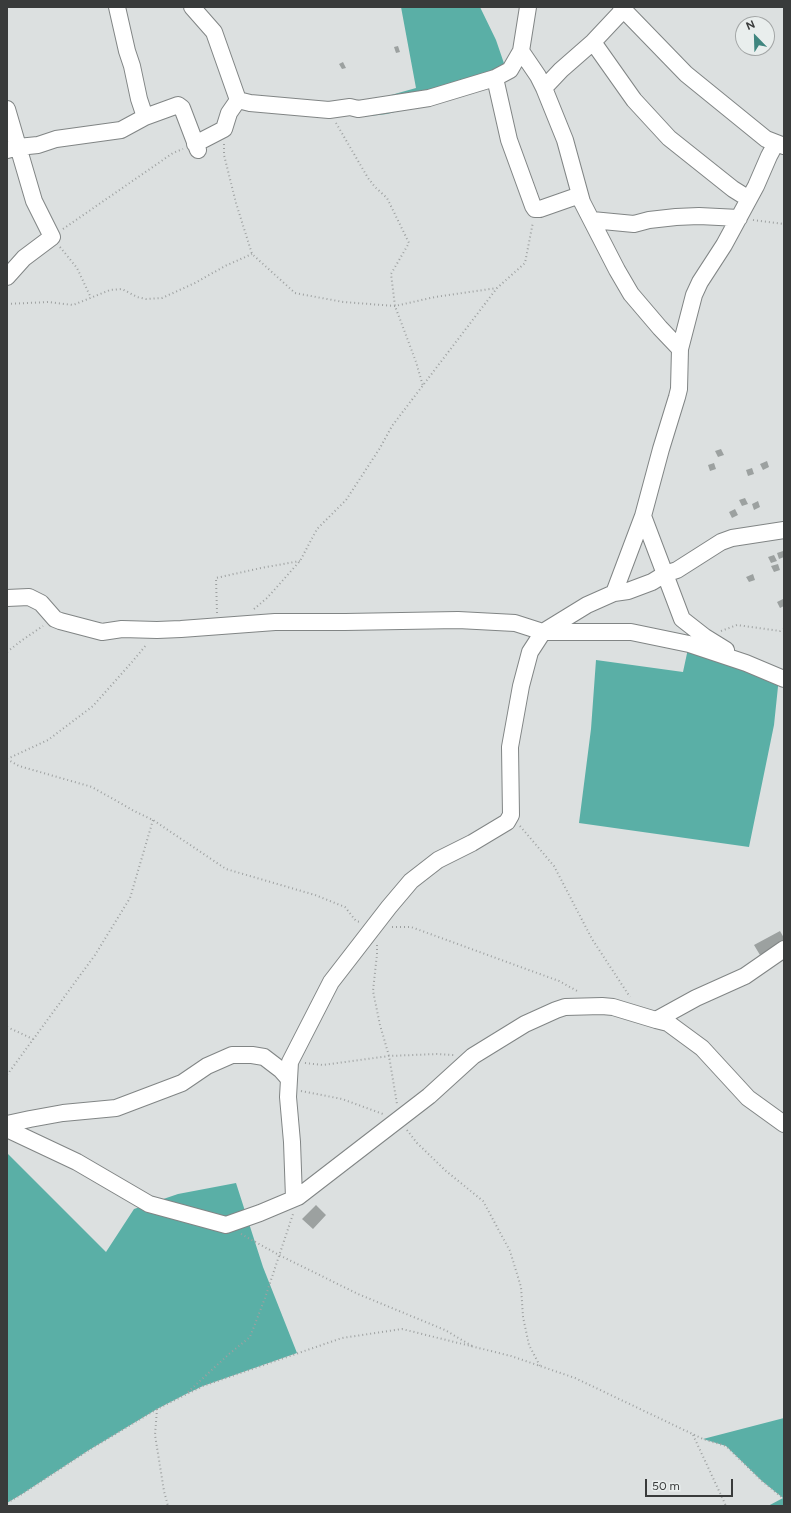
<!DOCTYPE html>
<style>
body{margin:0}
#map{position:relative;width:791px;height:1513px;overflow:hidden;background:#dce0e0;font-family:Figtree,sans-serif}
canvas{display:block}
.frame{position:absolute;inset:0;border:8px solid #393b3b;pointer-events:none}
.north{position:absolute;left:735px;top:16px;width:40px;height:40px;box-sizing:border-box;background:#e9eeed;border:1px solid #a3a6a6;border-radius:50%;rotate:337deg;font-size:11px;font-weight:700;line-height:16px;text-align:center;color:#393b3b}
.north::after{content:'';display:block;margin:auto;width:14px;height:18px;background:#40867f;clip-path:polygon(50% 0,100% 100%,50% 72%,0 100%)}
.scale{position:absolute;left:645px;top:1479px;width:88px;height:18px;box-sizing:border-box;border:2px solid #393b3b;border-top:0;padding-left:5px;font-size:12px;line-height:14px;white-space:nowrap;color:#393b3b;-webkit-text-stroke:3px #e9eeed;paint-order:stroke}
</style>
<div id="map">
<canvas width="791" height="1513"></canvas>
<div class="frame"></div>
<div class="north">N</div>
<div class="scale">50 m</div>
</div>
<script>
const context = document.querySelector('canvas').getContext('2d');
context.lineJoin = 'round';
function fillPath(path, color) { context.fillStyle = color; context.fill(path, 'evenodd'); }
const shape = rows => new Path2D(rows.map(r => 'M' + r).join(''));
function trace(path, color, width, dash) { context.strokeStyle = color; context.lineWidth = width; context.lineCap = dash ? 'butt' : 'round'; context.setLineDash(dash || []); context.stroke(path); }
const forest = shape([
 [401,7,480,7,496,40,509,78,428,103,387,114,360,117,359,104,416,88],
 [689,644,779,677,774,725,749,847,579,823,591,729,596,660,683,672],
 [7,1153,106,1252,134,1209,178,1194,236,1183,263,1267,297,1353,203,1386,186,1394,157,1409,89,1450,22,1494,7,1503],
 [784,1418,784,1506,768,1506,783,1498,762,1481,726,1446,703,1439]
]);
const building = shape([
 [398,46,400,52,396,53,394,47],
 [343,62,346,68,342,69,339,64],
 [721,449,724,455,718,457,715,451],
 [767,461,769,467,763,470,760,464],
 [714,463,716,469,710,471,708,465],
 [752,468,754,474,748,476,746,470],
 [745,498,748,504,742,506,739,500],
 [758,501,760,507,754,510,752,504],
 [735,509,738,515,732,518,729,512],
 [783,551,784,557,779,559,777,553],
 [774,555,777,561,771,563,768,557],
 [778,564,780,570,774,572,771,566],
 [753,574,755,580,749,582,746,577],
 [783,599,784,606,780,608,777,602],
 [780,931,784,938,784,942,760,955,754,945],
 [316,1205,326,1215,313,1229,302,1219]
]);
const path = shape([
 [336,123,368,178,375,187,387,198,409,243,391,274,395,306,416,362,423,386],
 [224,144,224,155,236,203,252,254,295,293,343,302,395,306,435,297,497,288],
 [753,220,784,224],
 [63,229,173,153,183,149],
 [60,247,77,268,91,298],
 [7,304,48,302,73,305,110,290,122,289,137,297,146,299,162,298,195,283,225,266,252,254],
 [254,609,267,598,300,561,317,529,346,500,380,448,392,426,497,288,525,263,533,222],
 [217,613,216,578,261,568,300,561],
 [721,631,737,625,780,631,784,629],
 [7,652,21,641,43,626],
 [7,759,19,766,92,787,134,811,153,820,226,869,315,895,345,907,356,921,360,922],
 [7,759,48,740,93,706,132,662,147,644],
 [520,826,554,866,592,939,630,997],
 [392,927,411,927,559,981,579,992],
 [377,945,377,954,373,991,380,1025,389,1056,397,1104],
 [7,1027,33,1039],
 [305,1063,323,1065,389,1056,437,1054,454,1055],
 [7,1075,95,955,130,898,153,820],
 [301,1091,342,1099,383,1114],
 [407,1130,417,1143,446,1171,483,1201,510,1251,521,1287,523,1317,529,1345,540,1366],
 [241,1234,279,1255,358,1294,445,1330,472,1346],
 [188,1392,229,1354,250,1337,265,1298,293,1214],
 [157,1409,155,1435,164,1491,168,1506],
 [693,1435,726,1506],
 [7,1503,22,1494,89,1450,157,1409,203,1386,342,1338,402,1329,511,1356,575,1378,703,1439,726,1446,762,1481,784,1499]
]);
const minor = shape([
 [117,7,127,51,132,66,139,99,145,117],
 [192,7,214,32,238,100,250,103,329,110,350,107,358,109,429,98,495,78,510,70,521,51,528,7],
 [621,7,686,74,766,139,784,146],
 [593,42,634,100,669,138,733,189,749,199],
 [521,51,538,76,544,88,565,140,582,202,617,270,631,294,660,328,680,349],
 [495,78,509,140,533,206,535,209,540,209,580,195],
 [544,88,561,70,593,42,624,9],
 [7,109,34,201,52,237,24,258,7,277],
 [195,144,224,129,229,113,238,100],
 [7,150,18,147,38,145,56,139,121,130,145,117,178,105,182,108,198,150],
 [592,220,634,224,649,220,676,217,699,216,739,218],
 [643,516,682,619,705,637,726,650],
 [614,593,628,591,652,582,665,574,677,570,721,542,732,538,784,530],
 [7,598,29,597,41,603,55,619,60,621,102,632,122,629,157,630,181,629,275,622,345,622,458,620,515,623,543,632,631,632,689,644,746,663,784,679],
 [656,1020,668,1023,702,1048,748,1098,784,1124],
 [7,1124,30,1119,63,1113,116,1108,182,1083,207,1066,232,1055,252,1055,264,1057,281,1070,288,1078],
 [7,1129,77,1162,149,1204,226,1225,260,1213,298,1197,429,1096,473,1056,525,1024,556,1010,565,1007,602,1006,613,1007,656,1020,696,998,745,976,784,949],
 [294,1198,292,1142,288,1097,290,1062,331,982,389,907,411,881,438,860,472,843,507,822,511,815,510,747,521,686,530,652,543,632,587,605,614,593,643,516,661,449,677,397,679,389,680,349,694,295,700,282,724,245,756,186,769,156,776,143]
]);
fillPath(forest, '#5aafa6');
fillPath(building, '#9ca1a0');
trace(minor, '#818585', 18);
trace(path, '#9ea1a1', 2, [1, 3]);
trace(minor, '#fff', 16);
</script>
